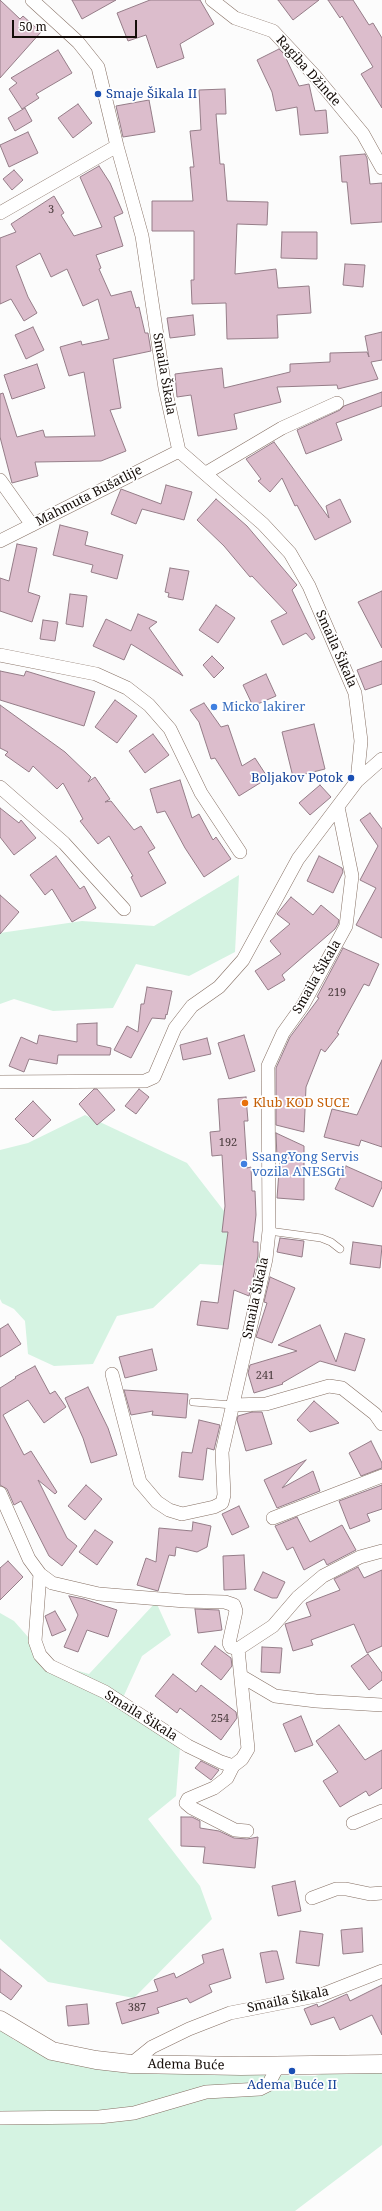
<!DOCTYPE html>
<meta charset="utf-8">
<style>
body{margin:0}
#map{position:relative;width:382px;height:2211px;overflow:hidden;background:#fcfcfc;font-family:"Noto Serif",serif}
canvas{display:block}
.scale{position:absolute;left:12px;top:20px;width:125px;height:18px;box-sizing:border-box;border:2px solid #150d09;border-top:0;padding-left:5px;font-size:12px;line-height:14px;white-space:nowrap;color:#150d09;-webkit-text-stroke:3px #fff;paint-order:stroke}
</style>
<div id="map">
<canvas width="382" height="2211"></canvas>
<div class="scale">50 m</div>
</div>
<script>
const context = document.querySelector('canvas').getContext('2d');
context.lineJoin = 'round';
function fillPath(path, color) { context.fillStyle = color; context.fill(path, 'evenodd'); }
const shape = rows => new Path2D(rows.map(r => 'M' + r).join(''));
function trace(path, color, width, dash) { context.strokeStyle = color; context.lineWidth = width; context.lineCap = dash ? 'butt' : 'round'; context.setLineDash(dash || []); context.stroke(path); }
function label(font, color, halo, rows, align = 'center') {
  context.font = font + ' "Noto Serif",serif'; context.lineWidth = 3.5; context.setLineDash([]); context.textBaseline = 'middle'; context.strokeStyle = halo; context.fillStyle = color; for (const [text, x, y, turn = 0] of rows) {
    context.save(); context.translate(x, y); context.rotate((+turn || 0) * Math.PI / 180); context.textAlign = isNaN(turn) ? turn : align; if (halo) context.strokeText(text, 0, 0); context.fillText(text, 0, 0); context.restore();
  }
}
const green = shape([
 [239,875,235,952,189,976,136,964,113,1008,53,1011,14,999,0,1004,0,933,82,921,154,926],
 [85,1115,187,1163,268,1268,200,1264,153,1308,117,1316,93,1364,54,1366,28,1354,25,1321,14,1309,2,1303,0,1299,0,1150,28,1143],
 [156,1602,171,1635,142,1656,121,1702,181,1735,176,1796,148,1819,200,1886,212,1919,134,1998,48,1982,0,1939,0,1613,14,1621,51,1663,89,1674],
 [0,2028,14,2040,117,2071,315,2076,382,2056,382,2145,295,2211,0,2211]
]);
const building = shape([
 [0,0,20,19,23,16,41,32,0,78,0,0],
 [72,0,116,0,82,19,72,0],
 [150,0,200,0,214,24,180,44,184,58,157,68,146,35,128,41,117,13,150,0],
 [278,0,319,0,293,20,278,0],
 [328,0,353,0,369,25,373,23,382,38,382,108,361,74,373,67,342,16,340,18,328,0],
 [279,49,284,54,299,86,309,84,315,111,326,110,328,133,300,135,297,107,276,111,272,92,257,60,279,49],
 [58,50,72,73,36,94,39,98,22,109,9,89,17,83,11,78,58,50],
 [225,89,226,114,216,114,220,164,224,164,227,201,268,202,267,225,237,224,235,274,276,269,278,288,309,286,311,313,277,315,278,338,227,339,226,303,192,304,191,280,194,280,194,231,152,231,152,201,193,201,190,167,194,167,190,131,201,130,199,90,225,89],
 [149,100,155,132,123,137,116,106,149,100],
 [78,104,92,123,73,138,58,118,78,104],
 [25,108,32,121,15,131,8,118,25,108],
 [28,132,38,153,9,167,0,145,28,132],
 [365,154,367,158,370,184,382,183,382,222,351,224,347,182,342,182,340,156,365,154],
 [99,166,110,183,123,213,114,217,123,246,96,255,101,268,99,269,111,296,131,291,136,308,139,307,145,333,148,333,151,351,113,359,121,408,110,410,126,451,101,461,35,462,38,476,12,483,0,437,0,394,3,393,17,437,43,430,45,437,95,436,84,372,69,376,60,347,81,341,82,345,109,339,98,299,83,306,67,269,51,277,40,253,16,266,28,297,37,313,24,321,11,299,0,304,0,238,16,232,11,224,54,196,64,213,61,215,74,236,102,227,80,177,99,166],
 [14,170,23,180,12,190,3,179,14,170],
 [282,232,317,232,317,259,281,258,282,232],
 [345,264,365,265,363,287,343,285,345,264],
 [193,315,195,335,170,338,167,318,193,315],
 [33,327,44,350,26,359,15,335,33,327],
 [382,332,382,360,371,362,378,379,338,389,337,385,277,387,281,402,234,414,237,429,198,436,191,395,177,397,175,374,222,368,224,388,290,372,290,364,330,362,330,353,367,352,369,357,365,336,382,332],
 [37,364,45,388,12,399,4,375,37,364],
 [382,392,382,406,336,423,342,440,306,454,297,430,340,410,344,406,382,392],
 [274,442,329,518,326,506,340,499,351,522,315,540,297,505,295,506,282,478,270,492,258,481,261,479,246,459,274,442],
 [166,485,192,492,184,520,142,509,136,524,111,514,121,489,161,504,166,485],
 [216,499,247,526,297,585,292,590,315,638,312,640,306,633,283,645,271,621,287,613,252,576,250,577,224,546,197,520,216,499],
 [60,525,88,532,85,545,123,555,117,579,91,572,93,565,53,555,60,525],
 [17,544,37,548,28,592,40,596,32,622,0,611,0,578,9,581,17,544],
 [170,568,189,571,183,600,168,597,169,593,165,592,170,568],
 [382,591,382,648,358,602,382,591],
 [70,594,87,596,83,627,66,624,70,594],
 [216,605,235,618,218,643,199,630,216,605],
 [138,614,157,622,149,628,183,676,131,644,124,660,93,646,106,619,131,631,138,614],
 [43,620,58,622,55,641,40,639,43,620],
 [212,656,224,668,214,678,203,665,212,656],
 [382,661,382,684,365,690,357,670,382,661],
 [0,671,24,676,26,671,95,692,84,726,0,700,0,671],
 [266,674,276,696,253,706,243,685,266,674],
 [115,700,137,716,117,743,95,727,115,700],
 [204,703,221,727,228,725,242,766,255,758,268,778,239,796,215,758,211,759,199,722,190,710,204,703],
 [0,705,65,752,91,777,88,782,95,777,110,799,105,802,111,801,134,830,141,826,155,848,148,852,166,883,141,897,131,877,133,876,109,836,98,844,80,821,83,819,63,783,57,789,33,766,29,772,5,755,8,752,0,748,0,705],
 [314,724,325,769,293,777,282,732,314,724],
 [153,734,169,755,145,773,129,751,153,734],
 [180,780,192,818,199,814,213,840,216,837,231,859,204,877,185,848,165,811,157,813,150,789,180,780],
 [320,785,331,797,310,815,299,803,320,785],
 [0,808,19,823,21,820,36,838,14,855,0,837,0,808],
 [370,813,382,829,382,938,356,925,376,888,360,880,378,846,360,820,370,813],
 [56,856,80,889,84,886,96,908,72,922,52,889,45,895,30,875,56,856],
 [319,856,342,868,343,872,333,893,307,881,319,856],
 [0,895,19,912,0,934,0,895],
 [291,897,313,915,321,905,339,920,338,924,335,929,282,975,285,980,268,990,255,971,281,954,270,941,290,924,277,914,291,897],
 [343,948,379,964,369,986,364,984,337,1033,339,1034,325,1052,321,1049,306,1087,304,1132,276,1125,276,1068,290,1037,319,998,317,997,343,948],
 [147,987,172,991,167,1015,166,1014,165,1019,152,1018,131,1058,114,1050,127,1026,138,1032,141,1004,144,1004,147,987],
 [97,1023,97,1045,111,1048,110,1055,58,1055,57,1064,29,1059,24,1072,9,1066,21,1037,37,1044,39,1035,77,1042,77,1024,97,1023],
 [244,1035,255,1071,229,1079,218,1043,244,1035],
 [207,1038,211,1054,183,1060,180,1045,207,1038],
 [382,1060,382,1147,361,1140,359,1146,324,1137,332,1109,357,1115,382,1060],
 [94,1089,97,1089,115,1110,97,1125,79,1104,94,1089],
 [139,1089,149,1097,136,1114,125,1106,139,1089],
 [246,1097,248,1121,244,1121,247,1168,251,1167,252,1191,255,1191,256,1215,253,1242,258,1242,258,1256,249,1296,234,1290,228,1329,197,1325,201,1301,218,1303,228,1232,222,1232,225,1206,222,1155,212,1156,210,1132,220,1131,218,1099,246,1097],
 [33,1101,51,1120,33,1137,15,1119,33,1101],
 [276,1133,304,1146,304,1200,277,1198,280,1158,277,1158,276,1133],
 [346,1166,382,1182,382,1187,373,1207,335,1189,346,1166],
 [280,1238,304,1241,302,1257,277,1252,280,1238],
 [353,1242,382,1246,380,1268,350,1264,353,1242],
 [270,1277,295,1288,272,1343,256,1337,267,1303,264,1302,270,1277],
 [8,1324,21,1344,0,1357,0,1329,8,1324],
 [320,1325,336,1362,345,1333,365,1339,355,1371,320,1361,282,1383,283,1384,254,1393,248,1373,250,1365,297,1351,278,1345,320,1325],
 [152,1349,157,1370,125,1378,119,1357,152,1349],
 [35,1366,50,1394,55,1391,66,1407,44,1423,28,1400,3,1415,24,1455,31,1451,57,1492,55,1494,38,1480,67,1538,77,1546,62,1566,49,1556,21,1501,14,1505,7,1489,0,1485,0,1388,16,1378,15,1377,35,1366],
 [88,1387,108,1428,117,1455,91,1463,83,1438,65,1398,88,1387],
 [124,1390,188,1394,186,1418,152,1415,153,1411,131,1415,124,1390],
 [314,1401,339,1423,310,1432,297,1420,314,1401],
 [252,1412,262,1412,272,1444,246,1451,237,1420,238,1416,252,1412],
 [199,1420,220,1425,214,1450,207,1448,203,1480,179,1477,182,1452,192,1453,199,1420],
 [371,1441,382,1463,382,1468,361,1476,349,1453,371,1441],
 [306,1460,282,1488,313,1471,320,1491,277,1508,264,1480,306,1460],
 [86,1485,102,1499,85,1520,68,1506,86,1485],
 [382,1485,382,1509,367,1514,370,1521,350,1529,339,1501,382,1485],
 [239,1506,249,1527,232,1535,222,1514,239,1506],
 [297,1517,310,1542,342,1525,356,1550,327,1565,324,1559,304,1570,293,1547,287,1550,275,1526,297,1517],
 [193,1522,211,1526,207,1547,197,1552,176,1547,175,1556,169,1555,158,1591,137,1585,146,1558,156,1562,159,1528,192,1531,193,1522],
 [95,1530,113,1542,97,1565,79,1552,95,1530],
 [244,1555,246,1589,224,1590,223,1556,244,1555],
 [8,1561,23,1577,0,1600,0,1568,8,1561],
 [358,1567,364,1578,382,1570,382,1646,367,1653,354,1624,311,1640,313,1645,293,1651,285,1624,311,1616,306,1603,340,1590,334,1579,358,1567],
 [263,1572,285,1582,277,1598,272,1598,254,1590,263,1572],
 [69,1596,84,1599,117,1610,108,1637,87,1630,78,1652,64,1647,78,1615,69,1596],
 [195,1609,219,1610,222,1630,198,1633,195,1609],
 [55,1611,66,1630,52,1636,45,1616,55,1611],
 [215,1646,231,1658,232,1666,221,1680,201,1664,215,1646],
 [262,1647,282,1648,280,1673,261,1672,262,1647],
 [368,1654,382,1673,382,1680,369,1690,351,1666,368,1654],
 [173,1674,196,1692,201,1685,236,1712,237,1718,221,1740,180,1708,177,1713,155,1696,173,1674],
 [301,1716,313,1745,295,1752,283,1724,301,1716],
 [339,1725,365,1760,382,1750,382,1788,369,1796,366,1791,340,1807,323,1781,338,1772,316,1741,339,1725],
 [201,1761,219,1770,211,1780,195,1768,201,1761],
 [181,1817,192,1817,200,1821,200,1828,219,1831,234,1838,247,1839,258,1837,255,1868,203,1863,205,1847,181,1846,181,1817],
 [295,1881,301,1911,278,1916,272,1886,295,1881],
 [362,1928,363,1952,343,1954,341,1930,362,1928],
 [300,1931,323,1934,319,1966,296,1963,300,1931],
 [223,1949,231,1978,209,1985,212,1992,190,2003,187,1998,157,2008,159,2013,122,2024,116,2003,158,1991,154,1980,174,1973,176,1978,204,1963,202,1955,223,1949],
 [272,1951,277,1951,284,1979,266,1983,260,1953,272,1951],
 [0,1969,22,1986,11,2000,0,1992,0,1969],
 [382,1985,382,2035,372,2015,340,2030,334,2017,311,2025,304,2009,317,2004,318,2007,347,1994,350,2001,382,1985],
 [87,2004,89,2024,68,2026,66,2006,87,2004]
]);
const lane = shape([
 [269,1231,321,1238,331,1242,340,1249],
 [193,1402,233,1405]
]);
const street = shape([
 [212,0,235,18,273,31,315,76,363,134,382,168],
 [0,213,117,146],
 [206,473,282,428,337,403],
 [0,480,32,525],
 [0,541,179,451],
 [0,655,96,674,127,688,149,705,170,729,201,793,240,852],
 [357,781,382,759],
 [0,787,64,843,124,909],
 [0,1082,145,1081,154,1077,175,1028,192,1006,219,987,243,960,298,859,357,781,361,741,355,693,309,586,290,553,263,524,179,451,165,388,142,236,117,146,98,67,78,42,32,0],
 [112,1374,140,1482,157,1502,169,1510,182,1514,214,1507,222,1503,224,1495,222,1452,266,1259,269,1231,268,1066,283,1033,303,1005,346,926,352,876,338,807],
 [233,1405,266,1404,329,1386,342,1388,375,1414,382,1424],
 [0,1493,29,1559,40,1574,52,1583,99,1594,185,1601,225,1602,234,1605,236,1611,229,1643,231,1647,238,1649],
 [273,1518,382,1476],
 [40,1574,35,1641,40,1655,50,1666,105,1692,188,1746,221,1762,233,1766,242,1759,248,1749,238,1649],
 [238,1649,273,1626,298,1597,323,1576,360,1557,382,1551],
 [241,1676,275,1696,316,1701,382,1705],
 [233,1766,227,1778,214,1788,188,1799,186,1803,192,1808,235,1830,247,1831],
 [353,1823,382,1811],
 [312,1898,336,1889,346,1889,370,1894,382,1893],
 [131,2064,152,2047,189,2029,230,2013,321,1995,382,1971],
 [0,2118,99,2117,134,2113,206,2092,260,2089,268,2085,279,2064]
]);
const secondary = shape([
 [0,2020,52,2051,96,2060,131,2064,241,2066,382,2064]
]);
const markers = [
 [98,94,4,"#1a4fb4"],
 [214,707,4,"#3f7fe0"],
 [351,778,4,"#1a4fb4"],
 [245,1103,4,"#e8710a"],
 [244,1164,4,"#3f7fe0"],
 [292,2071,4,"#1a4fb4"]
];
const numberNames = [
 ["3",51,210],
 ["219",337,993],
 ["192",228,1143],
 ["241",265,1376],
 ["254",220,1719],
 ["387",137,2008]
];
const streetNames = [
 ["Ragiba Džinde",308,71,48],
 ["Smaila Šikala",164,374,80],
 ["Mahmuta Bušatlije",89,496,-27],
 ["Smaila Šikala",336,649,66],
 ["Smaila Šikala",317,977,-60],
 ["Smaila Šikala",256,1298,-78],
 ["Smaila Šikala",141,1716,32],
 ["Smaila Šikala",288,2000,-12],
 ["Adema Buće",186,2065,1]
];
const transitNames = [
 ["Smaje Šikala II",106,94],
 ["Boljakov Potok",343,778,"right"],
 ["Adema Buće II",292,2085,"center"]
];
const shopNames = [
 ["Micko lakirer",222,707],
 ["SsangYong Servis",252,1157],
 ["vozila ANESGti",252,1172]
];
const foodNames = [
 ["Klub KOD SUCE",253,1103]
];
fillPath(green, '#d5f3e2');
fillPath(building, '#dcbdcc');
trace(building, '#957d88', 1);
trace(lane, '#856f63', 8);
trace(street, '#856f63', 14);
trace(secondary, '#856f63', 19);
trace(lane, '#fff', 7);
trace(street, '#fff', 13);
trace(secondary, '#fff', 18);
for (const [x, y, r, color] of markers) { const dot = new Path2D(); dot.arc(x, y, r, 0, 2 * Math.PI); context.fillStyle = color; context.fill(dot); trace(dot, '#fff', 1.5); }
label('11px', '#47393a', null, numberNames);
label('13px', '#150d09', '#fff', streetNames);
label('13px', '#164399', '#fff', transitNames, 'left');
label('13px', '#366cbe', '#fff', shopNames, 'left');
label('13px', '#c56008', '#fff', foodNames, 'left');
</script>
